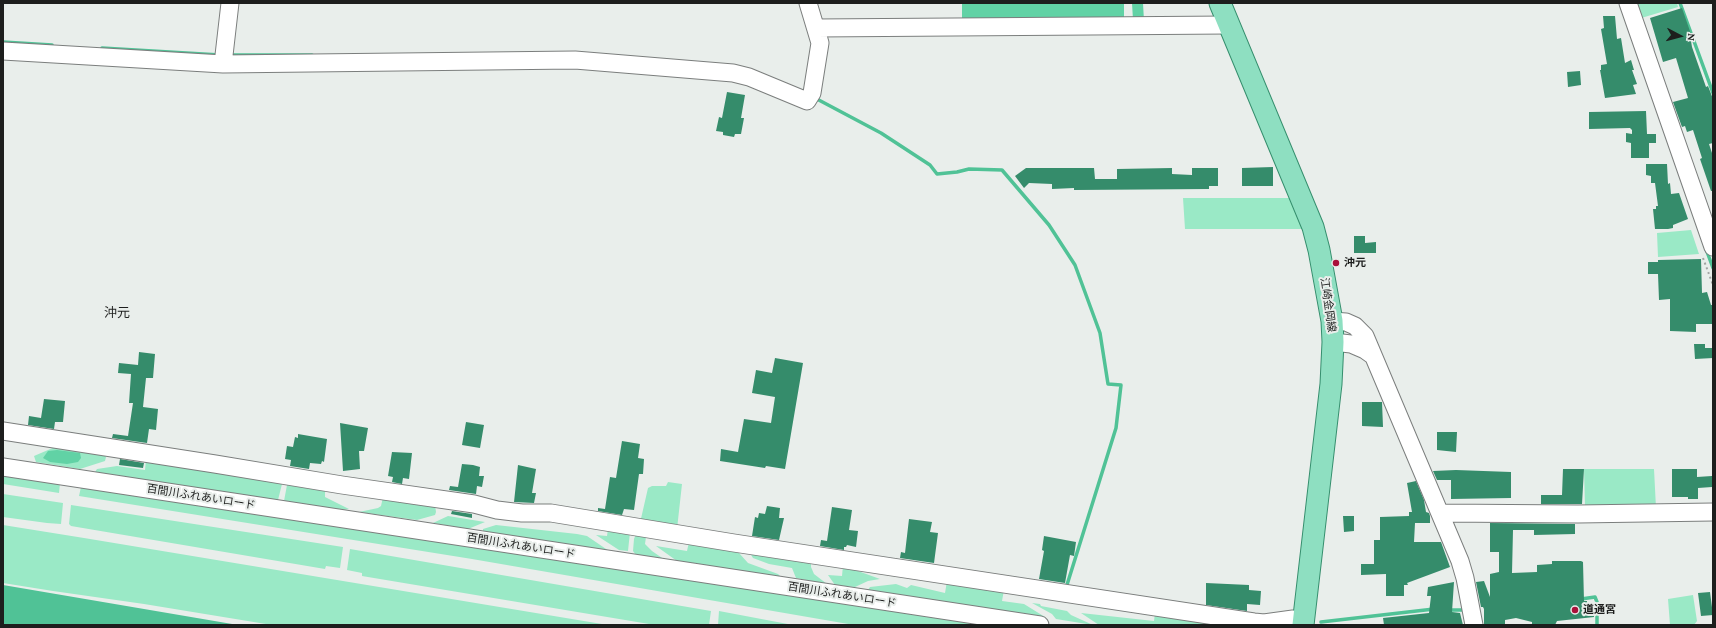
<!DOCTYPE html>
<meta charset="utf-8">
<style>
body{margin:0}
#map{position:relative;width:1716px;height:628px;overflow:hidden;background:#e9eeeb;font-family:"Crimson Pro",serif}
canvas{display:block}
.frame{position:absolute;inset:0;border:4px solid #1d1e1d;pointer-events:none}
.north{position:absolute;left:1660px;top:16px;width:40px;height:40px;-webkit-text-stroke:3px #e9eeeb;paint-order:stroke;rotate:96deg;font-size:11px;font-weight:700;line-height:16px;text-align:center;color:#1d1e1d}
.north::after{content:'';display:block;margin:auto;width:14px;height:18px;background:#1d1e1d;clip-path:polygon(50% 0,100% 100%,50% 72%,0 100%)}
</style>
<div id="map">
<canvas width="1716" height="628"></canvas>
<div class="frame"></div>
<div class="north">N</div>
</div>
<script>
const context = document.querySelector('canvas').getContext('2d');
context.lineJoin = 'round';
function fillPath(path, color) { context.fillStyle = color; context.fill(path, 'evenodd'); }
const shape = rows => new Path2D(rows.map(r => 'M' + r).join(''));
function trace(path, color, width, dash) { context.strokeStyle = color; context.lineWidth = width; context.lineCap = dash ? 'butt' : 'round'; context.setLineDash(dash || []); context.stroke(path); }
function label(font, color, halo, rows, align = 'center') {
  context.font = font + ' "Crimson Pro","Noto Sans JP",serif'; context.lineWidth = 4; context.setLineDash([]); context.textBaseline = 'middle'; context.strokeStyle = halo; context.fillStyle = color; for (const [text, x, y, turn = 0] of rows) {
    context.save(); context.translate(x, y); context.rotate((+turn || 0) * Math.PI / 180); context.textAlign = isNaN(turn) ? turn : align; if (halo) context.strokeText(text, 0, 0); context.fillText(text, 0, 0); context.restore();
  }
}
const green = shape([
 [1641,3,1677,3,1678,7,1638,19,1634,6],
 [1183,198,1294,198,1302,229,1185,229],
 [1691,230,1699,254,1658,257,1657,233],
 [55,447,104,454,106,457,105,461,80,469,36,462,34,456],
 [146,460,282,484,278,500,95,472,97,469,117,466,145,470],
 [1584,469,1654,469,1656,508,1585,507],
 [3,474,60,483,59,493,3,484],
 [668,482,682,484,677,529,640,523,648,488,652,486,666,486],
 [287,485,325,491,325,497,349,509,341,510,284,501],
 [81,487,996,625,854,625,472,559,79,496],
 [3,494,63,503,61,524,47,523,3,517],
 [383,497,435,505,436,512,435,515,417,520,359,512,378,508,381,506],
 [71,505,343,547,340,568,326,566,325,569,71,526,69,524],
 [448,516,485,522,468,529,433,523],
 [3,525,84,538,608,625,272,625,144,604,53,591,3,583],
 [496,525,577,534,587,536,609,551,483,532,483,529],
 [608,529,630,532,628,551,619,550,596,535,607,536],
 [636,534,646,537,645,544,652,551,665,560,636,555,633,551,634,539],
 [689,542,738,549,739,553,748,563,778,574,781,577,677,561,656,546,687,551],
 [350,549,711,611,709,625,655,625,362,576,362,573,347,570],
 [748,550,811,560,811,567,814,574,827,584,796,578,792,568,769,564,753,558],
 [843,565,855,566,858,571,880,579,868,581,855,587,835,585,828,575,842,576],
 [947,581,1004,590,1002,601,1024,604,1045,617,1046,619,868,590,870,587,896,584,907,588,911,585,945,593],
 [1693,595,1697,621,1694,625,1670,625,1668,599],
 [1032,603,1040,604,1041,606,1067,611,1071,615,1093,625,1056,619,1052,614],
 [719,611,793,625,718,625],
 [1081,613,1154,621,1155,613,1229,625,1099,625]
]);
const forest = shape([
 [962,3,1124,3,1124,21,962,23],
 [1132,3,1143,3,1144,21,1133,20],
 [57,450,80,453,81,458,78,462,67,464,50,462,43,458,48,451]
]);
const water = shape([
 [3,585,238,625,3,625]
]);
const stream = shape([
 [1680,3,1713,93],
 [3,42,52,45],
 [102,48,220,55],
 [228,55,312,55],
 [815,98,881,133,930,165,937,174,957,172,969,169,1002,170,1049,225,1075,265,1100,333,1108,384,1121,385,1116,428,1066,588],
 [1706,249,1713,268],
 [1581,599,1595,597,1597,602,1597,625],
 [1448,610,1463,610],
 [1321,622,1434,609]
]);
const building = shape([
 [1682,8,1693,40,1691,41,1692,47,1706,87,1708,86,1713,99,1713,143,1709,144,1713,156,1713,191,1711,191,1700,159,1702,158,1693,130,1687,132,1685,126,1682,127,1673,102,1688,98,1676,58,1663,62,1650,18],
 [1603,16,1615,16,1617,39,1621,38,1625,63,1631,60,1634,70,1632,70,1637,84,1633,85,1636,94,1605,98,1600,70,1601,70,1601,65,1607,64,1601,29,1604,28],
 [1580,71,1581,85,1568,87,1567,72],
 [727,92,745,95,741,118,744,118,741,134,735,134,734,137,723,135,723,132,716,131,719,117,722,118],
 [1646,111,1647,134,1656,134,1656,143,1649,143,1649,158,1631,158,1631,143,1626,142,1626,133,1632,134,1632,130,1630,128,1589,129,1589,112],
 [1646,164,1667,164,1668,184,1670,183,1671,194,1679,193,1688,219,1673,225,1673,228,1668,229,1655,229,1653,209,1656,209,1656,206,1658,206,1655,183,1651,183,1651,176,1646,175],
 [1273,167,1273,186,1242,186,1242,168],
 [1026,168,1094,168,1095,179,1117,179,1117,169,1172,168,1172,174,1192,175,1192,168,1218,168,1218,186,1209,186,1209,189,1074,190,1074,188,1052,189,1052,184,1029,183,1024,188,1015,176],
 [1354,236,1365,236,1365,243,1376,242,1376,253,1354,253],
 [1701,259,1702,293,1707,292,1711,305,1713,305,1712,324,1696,324,1696,332,1670,331,1670,299,1659,300,1658,274,1648,274,1648,262,1658,262,1658,260],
 [1694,344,1705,344,1705,348,1713,348,1713,358,1695,359],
 [139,352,155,354,153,378,146,378,143,407,158,409,156,430,149,429,147,443,112,438,113,434,128,436,133,403,129,403,131,374,118,373,119,363,138,365],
 [775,358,803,363,785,469,766,466,765,468,720,461,721,449,738,452,744,419,771,423,775,397,752,393,756,370,772,373],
 [44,399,65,401,63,422,55,422,54,429,28,425,29,416,41,418],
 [1362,402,1382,402,1383,427,1362,426],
 [466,422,484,425,480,448,462,445],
 [340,423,368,428,364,451,359,451,360,469,343,471],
 [1437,432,1457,432,1456,452,1437,450],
 [298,434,327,439,324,462,322,461,321,464,310,463,309,469,290,466,291,460,285,459,287,446,293,447,295,437,298,438],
 [622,441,640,444,638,458,644,459,643,474,639,474,634,510,624,509,622,515,598,511,598,508,605,509,610,477,616,478],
 [392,452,412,453,409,479,403,478,402,484,392,482,393,477,388,476],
 [120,459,144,463,143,468,119,465],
 [462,464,473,465,480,467,479,476,484,476,482,487,477,486,476,494,449,490,450,486,458,487],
 [518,465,536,469,532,493,536,493,534,503,514,502],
 [1563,469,1584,469,1582,504,1541,504,1541,495,1562,495],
 [1672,469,1697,469,1697,477,1712,476,1712,487,1698,488,1698,499,1688,499,1688,497,1672,497],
 [1456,470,1511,472,1511,498,1451,499,1451,480,1437,480,1433,471],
 [1416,481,1424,500,1426,512,1429,513,1430,516,1430,523,1415,523,1414,542,1441,542,1450,567,1407,583,1408,585,1404,585,1404,596,1386,596,1386,574,1361,575,1361,564,1374,564,1374,540,1380,540,1380,517,1409,516,1409,512,1412,512,1407,483],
 [767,506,780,508,779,518,784,518,779,540,752,536,755,517,758,518,759,513,765,514],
 [832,507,852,510,849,530,858,531,856,547,847,545,846,547,844,547,844,550,820,546,821,540,827,541],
 [452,511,472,514,472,518,451,514],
 [1343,516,1354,516,1354,531,1344,532],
 [909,519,932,522,930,532,938,533,934,563,900,558,901,552,905,553],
 [1490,523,1575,524,1575,534,1534,535,1534,530,1513,530,1512,573,1537,572,1537,565,1552,564,1552,561,1581,561,1583,562,1584,601,1587,601,1587,604,1593,604,1594,617,1557,621,1555,625,1532,625,1532,622,1516,618,1505,620,1505,625,1484,625,1484,609,1483,607,1481,607,1476,582,1484,581,1490,597,1490,574,1499,572,1499,552,1490,552],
 [1044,536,1076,542,1074,556,1070,555,1065,583,1039,579,1044,551,1042,550],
 [1454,582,1452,612,1460,613,1463,625,1384,625,1383,618,1429,613,1431,596,1427,596,1428,587],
 [1206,583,1249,585,1249,590,1261,591,1260,605,1247,604,1247,611,1206,605],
 [1710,592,1713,615,1701,616,1698,593]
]);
const path = shape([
 [1703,258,1713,285]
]);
const minor = shape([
 [1628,3,1713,247],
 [816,28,1229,25],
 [3,51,223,64,575,60,733,73,749,77,807,101,812,93,820,43,808,3],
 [223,64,230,3],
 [1332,321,1346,322,1355,326,1365,336,1460,561,1465,578,1474,625],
 [1333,342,1351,344,1365,350,1372,355],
 [3,431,215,464,342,485,474,504,497,510,522,513,551,513,734,543,1254,622,1264,623,1293,619],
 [3,467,1040,625],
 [1441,513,1578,514,1713,512]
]);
const major = shape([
 [1220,3,1313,227,1319,250,1332,321,1333,342,1331,384,1303,625]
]);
const markers = [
 [1336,263,4,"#a9113a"],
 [1575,610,4,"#a9113a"]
];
const poiNames = [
 ["沖元",1344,263],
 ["道通宮",1583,610]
];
const streetNames = [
 ["江崎金岡線",1328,305,82],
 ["百間川ふれあいロード",201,497,9],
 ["百間川ふれあいロード",521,546,9],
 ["百間川ふれあいロード",842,595,9]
];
const quarterNames = [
 ["沖元",117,313]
];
fillPath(green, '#9ae9c6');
fillPath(forest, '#61d2a5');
fillPath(water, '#50c296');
trace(stream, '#50c296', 3.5);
fillPath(building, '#358c6b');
trace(minor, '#7b7e7d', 19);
trace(major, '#358e6d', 23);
trace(path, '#a1a4a2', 2, [2, 3]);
trace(minor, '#fff', 17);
trace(major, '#8edfc1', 21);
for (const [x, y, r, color] of markers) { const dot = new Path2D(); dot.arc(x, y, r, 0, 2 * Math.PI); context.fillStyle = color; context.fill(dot); trace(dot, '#e9eeeb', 1.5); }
label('bold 11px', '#1d1e1d', '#e9eeeb', poiNames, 'left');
label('11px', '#1d1e1d', '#e9eeeb', streetNames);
label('13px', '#1d1e1d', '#e9eeeb', quarterNames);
</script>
